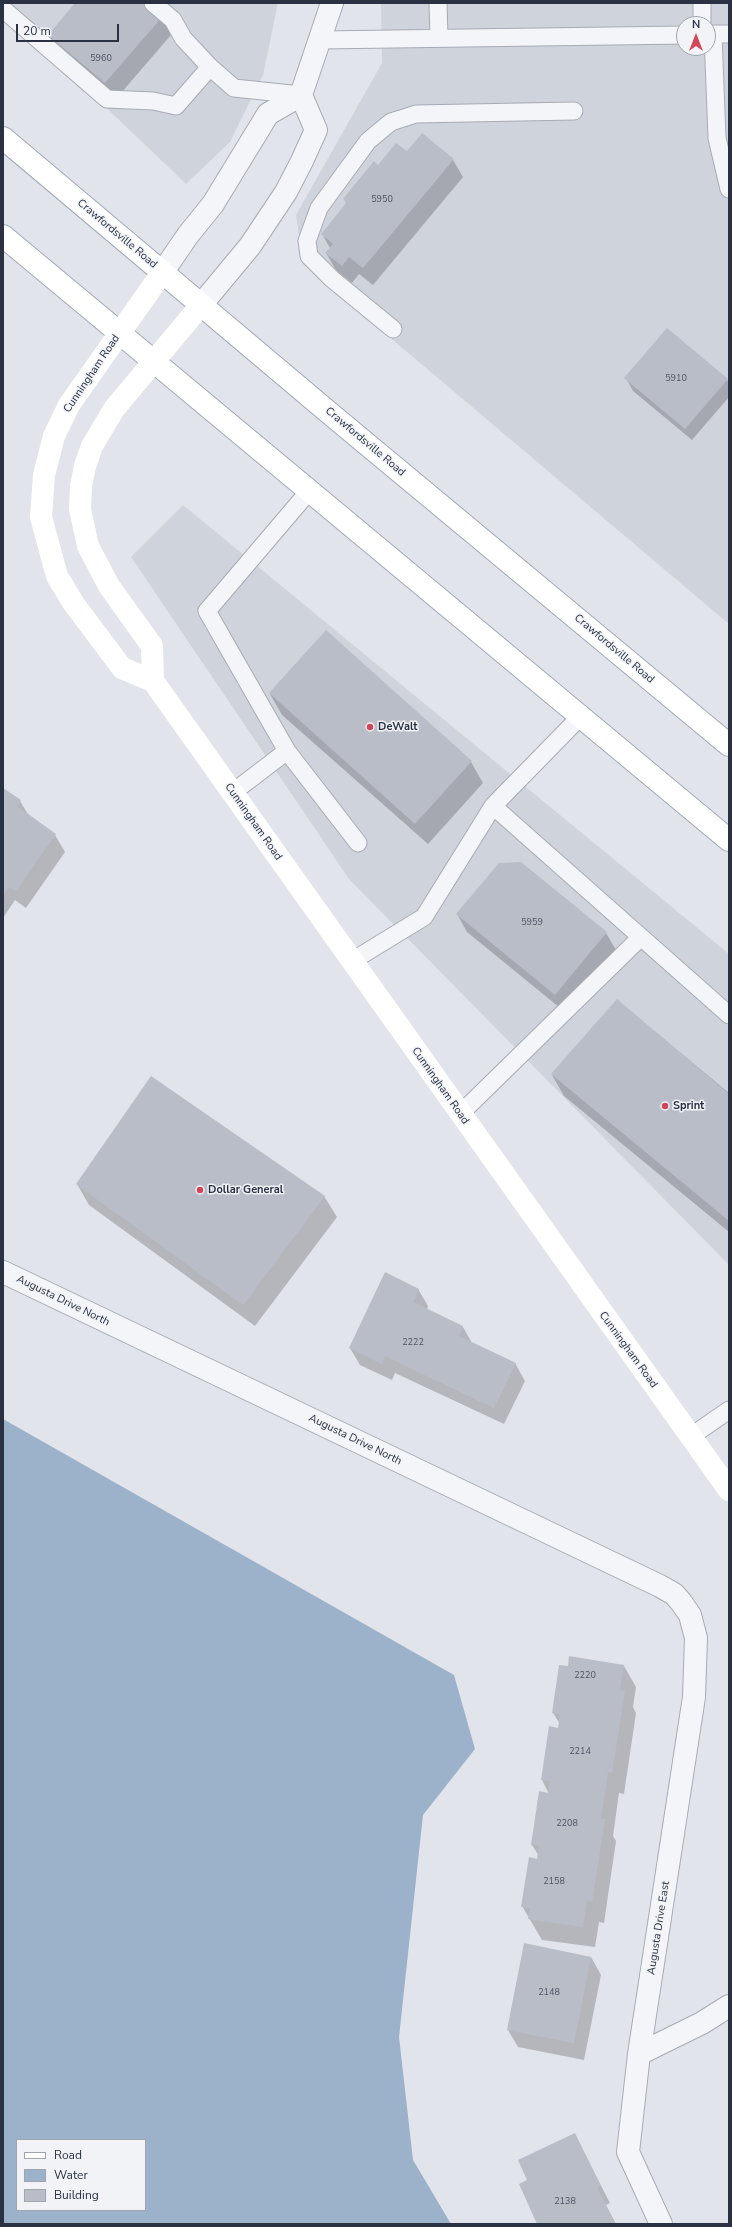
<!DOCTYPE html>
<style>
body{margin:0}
#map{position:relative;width:732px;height:2227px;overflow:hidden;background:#e1e4ea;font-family:"Nunito Sans",sans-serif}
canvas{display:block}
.frame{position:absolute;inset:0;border:4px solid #293142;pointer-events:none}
.legend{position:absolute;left:16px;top:2139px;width:130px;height:72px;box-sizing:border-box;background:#f1f3f7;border:1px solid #a1a5af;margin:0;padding:5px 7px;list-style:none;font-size:12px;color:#293142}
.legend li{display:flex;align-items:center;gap:8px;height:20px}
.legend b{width:20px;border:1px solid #a1a5af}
.north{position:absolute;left:676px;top:16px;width:40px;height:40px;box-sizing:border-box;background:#f1f3f7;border:1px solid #a1a5af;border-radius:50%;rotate:0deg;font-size:11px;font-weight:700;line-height:16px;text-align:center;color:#293142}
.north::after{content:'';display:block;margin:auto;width:14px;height:18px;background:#d04557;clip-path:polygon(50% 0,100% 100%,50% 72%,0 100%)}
.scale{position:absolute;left:16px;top:24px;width:103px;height:18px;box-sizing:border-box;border:2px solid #293142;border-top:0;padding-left:5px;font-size:12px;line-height:14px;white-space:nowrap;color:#293142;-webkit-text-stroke:3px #f1f3f7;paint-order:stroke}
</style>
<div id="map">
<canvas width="732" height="2227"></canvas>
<div class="frame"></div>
<ul class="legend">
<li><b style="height:5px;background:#fff"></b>Road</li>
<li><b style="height:11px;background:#9cb1ca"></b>Water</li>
<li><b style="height:11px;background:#b8bdc7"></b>Building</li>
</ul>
<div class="north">N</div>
<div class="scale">20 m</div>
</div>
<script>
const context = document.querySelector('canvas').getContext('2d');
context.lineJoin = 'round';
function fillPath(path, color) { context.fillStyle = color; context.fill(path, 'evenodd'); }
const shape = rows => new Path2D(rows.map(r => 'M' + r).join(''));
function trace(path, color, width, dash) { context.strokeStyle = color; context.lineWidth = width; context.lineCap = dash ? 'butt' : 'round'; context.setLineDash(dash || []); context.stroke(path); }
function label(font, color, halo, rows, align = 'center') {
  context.font = font + ' "Nunito Sans",sans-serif'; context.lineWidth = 3; context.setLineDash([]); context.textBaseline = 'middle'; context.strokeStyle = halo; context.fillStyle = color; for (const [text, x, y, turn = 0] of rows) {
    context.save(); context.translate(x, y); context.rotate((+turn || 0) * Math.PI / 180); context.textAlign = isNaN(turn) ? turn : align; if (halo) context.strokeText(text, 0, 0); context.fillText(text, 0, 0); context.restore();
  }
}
const built = shape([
 [3,3,278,3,263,75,230,142,186,184,3,9],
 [381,3,729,3,729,624,303,264,296,215,382,63],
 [684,24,708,24,708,48,684,48],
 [183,505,729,954,729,1265,349,879,131,557]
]);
const water = shape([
 [3,1419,454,1675,475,1749,423,1815,399,2037,413,2160,451,2224,3,2224],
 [17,2140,145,2140,145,2210,17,2210]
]);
const shadow = shape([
 [76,3,143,3,161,18,171,35,115,100,59,52,49,35],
 [407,153,453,160,463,177,373,285,359,274,352,283,336,270,326,253,330,248,322,234,347,204,344,199,378,166],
 [626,378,727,380,729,383,729,397,692,440,633,391],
 [270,694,471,762,483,783,428,844,282,715],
 [3,789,20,801,29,816,55,835,65,852,26,908,15,900,3,918],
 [521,863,606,933,616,950,565,1012,467,932,457,914],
 [617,1000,729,1093,729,1232,564,1096,552,1075],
 [77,1184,324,1196,337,1217,255,1326,89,1205],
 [418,1289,428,1306,427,1310,463,1327,472,1343,515,1363,525,1381,504,1424,395,1373,392,1380,360,1365,350,1348],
 [624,1666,636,1687,633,1707,636,1713,624,1794,619,1793,613,1836,616,1841,604,1923,599,1922,595,1947,542,1940,522,1906,538,1860,539,1856,532,1845,549,1794,542,1780,560,1724,553,1713],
 [591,1957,601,1975,584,2060,518,2047,508,2030],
 [575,2135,610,2203,606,2205,616,2224,539,2224,528,2181]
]);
const building = shape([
 [75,3,145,3,162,17,105,83,48,35],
 [422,133,454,159,363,268,349,257,342,266,325,253,333,244,321,234,347,202,343,199,374,161,378,165,396,143,407,151],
 [667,328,728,379,685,429,624,378],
 [326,630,472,761,415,824,269,693],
 [3,788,21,800,17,806,56,834,16,891,9,887,3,896],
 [521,862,607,932,555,995,456,914,499,863],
 [617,999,729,1094,729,1221,551,1074],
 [151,1076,325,1196,243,1305,76,1184],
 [385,1272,419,1289,413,1302,463,1326,459,1336,516,1363,494,1408,385,1356,382,1364,349,1348],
 [569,1656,624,1665,620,1690,625,1691,612,1773,608,1772,601,1819,605,1819,592,1902,587,1901,583,1927,528,1919,530,1908,521,1907,529,1857,537,1859,539,1846,531,1845,539,1791,548,1793,550,1781,541,1780,549,1726,558,1728,560,1714,552,1713,559,1665,568,1666],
 [524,1943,591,1957,574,2043,507,2030],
 [575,2133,601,2186,597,2187,615,2224,537,2224,519,2184,527,2180,518,2160]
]);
const lane = shape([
 [153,3,173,20,183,38,210,67,234,88,301,95],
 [438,3,439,38],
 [702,3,702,24],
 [3,9,107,99,153,101,176,106,210,67],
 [708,34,729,34],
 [713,34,717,138,729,189],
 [321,40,684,35],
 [393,329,332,279,309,256,307,241,319,208,368,141,391,122,416,114,574,111],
 [310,490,207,611,287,751,358,843],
 [581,716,493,806,729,1015],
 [232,793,287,751],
 [352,961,424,917,493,806],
 [460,1114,641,937],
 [690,1437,729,1410]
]);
const street = shape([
 [162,273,188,235,213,204,268,114,301,95,332,3],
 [201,305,250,246,286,192,302,161,316,130,301,95],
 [3,1272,660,1586,674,1594,681,1602,690,1615,696,1638,694,1697,639,2054,628,2152,661,2224],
 [639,2054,702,2023,729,2006]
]);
const secondary = shape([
 [162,273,69,405,54,436,44,475,41,517,57,576,74,604,122,668,153,681,729,1490],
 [153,681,152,646,109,586,88,546,80,509,81,486,85,466,92,446,114,409,201,305]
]);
const primary = shape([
 [3,138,333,416,729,745],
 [3,236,729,840]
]);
const markers = [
 [370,727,4,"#d04557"],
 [665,1106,4,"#d04557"],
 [200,1190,4,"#d04557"]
];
const numberNames = [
 ["5960",101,59],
 ["5950",382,200],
 ["5910",676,379],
 ["5959",532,923],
 ["2222",413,1343],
 ["2220",585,1676],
 ["2214",580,1752],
 ["2208",567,1824],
 ["2158",554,1882],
 ["2148",549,1993],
 ["2138",565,2202]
];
const streetNames = [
 ["Crawfordsville Road",117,234,40],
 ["Cunningham Road",92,374,-56],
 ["Crawfordsville Road",365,442,40],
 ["Crawfordsville Road",614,649,40],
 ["Cunningham Road",253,822,55],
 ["Cunningham Road",440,1086,55],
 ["Augusta Drive North",63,1301,26],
 ["Cunningham Road",628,1350,54],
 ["Augusta Drive North",355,1440,26],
 ["Augusta Drive East",659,1928,-81]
];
const poiNames = [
 ["DeWalt",378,727],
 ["Sprint",673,1106],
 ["Dollar General",208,1190]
];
fillPath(built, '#cfd3dc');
fillPath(water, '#9cb1ca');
fillPath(shadow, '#0003');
fillPath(building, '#b8bdc7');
trace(lane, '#a6abb4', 19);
trace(street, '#a6abb4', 24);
trace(primary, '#a0a8b6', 24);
trace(lane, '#f4f5f8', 17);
trace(street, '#f4f5f8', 22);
trace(secondary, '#fff', 22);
trace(primary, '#fff', 22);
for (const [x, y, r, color] of markers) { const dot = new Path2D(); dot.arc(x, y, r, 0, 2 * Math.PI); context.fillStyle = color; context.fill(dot); trace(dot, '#f1f3f7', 1.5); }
label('9px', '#4d5463', null, numberNames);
label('11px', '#293142', '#f1f3f7', streetNames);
label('bold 11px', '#293142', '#f1f3f7', poiNames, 'left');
</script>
